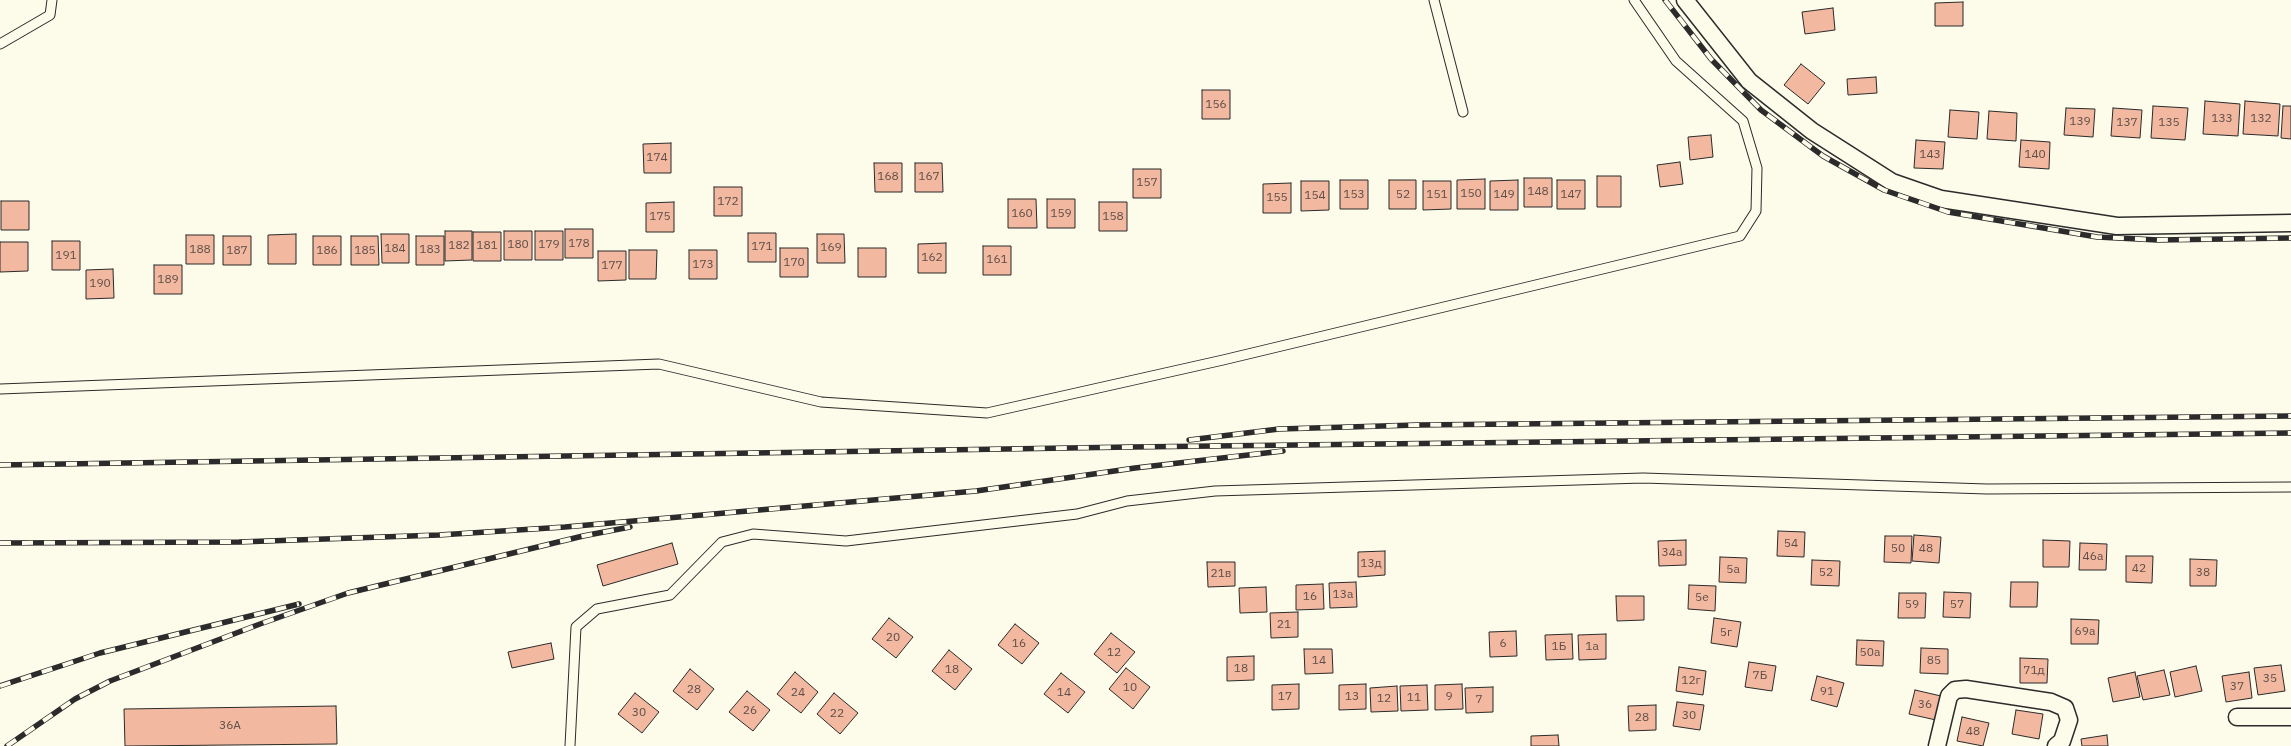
<!DOCTYPE html>
<meta charset="utf-8">
<style>
body{margin:0}
canvas{display:block;background:#fdfbea}
</style>
<canvas width="2291" height="746"></canvas>
<script>
const context = document.querySelector('canvas').getContext('2d');
context.lineJoin = 'round';
function fillPath(path, color) { context.fillStyle = color; context.fill(path, 'evenodd'); }
const shape = rows => new Path2D(rows.map(r => 'M' + r).join(''));
function trace(path, color, width, dash) { context.strokeStyle = color; context.lineWidth = width; context.lineCap = dash ? 'butt' : 'round'; context.setLineDash(dash || []); context.stroke(path); }
function label(font, color, halo, rows, align = 'center') {
  context.font = font + ' "IBM Plex Sans",sans-serif'; context.lineWidth = 4; context.setLineDash([]); context.textBaseline = 'middle'; context.strokeStyle = halo; context.fillStyle = color; for (const [text, x, y, turn = 0] of rows) {
    context.save(); context.translate(x, y); context.rotate((+turn || 0) * Math.PI / 180); context.textAlign = isNaN(turn) ? turn : align; if (halo) context.strokeText(text, 0, 0); context.fillText(text, 0, 0); context.restore();
  }
}
const building = shape([
 [1963,2,1963,26,1935,26,1935,3,1963,2],
 [1833,8,1835,30,1805,34,1802,12,1833,8],
 [1801,64,1825,83,1808,104,1784,85,1801,64],
 [1876,77,1877,93,1848,95,1847,79,1876,77],
 [1202,90,1230,90,1230,119,1202,119,1202,90],
 [2205,101,2240,104,2238,136,2203,134,2205,101],
 [2245,101,2280,104,2278,136,2243,134,2245,101],
 [2153,106,2188,108,2185,140,2151,138,2153,106],
 [2283,106,2291,106,2291,139,2281,138,2283,106],
 [2066,108,2095,109,2093,137,2064,135,2066,108],
 [2113,108,2142,110,2140,138,2111,136,2113,108],
 [1950,110,1979,112,1977,139,1948,137,1950,110],
 [1989,111,2017,113,2016,141,1987,139,1989,111],
 [1711,135,1713,157,1690,160,1688,137,1711,135],
 [1916,140,1945,142,1943,169,1914,168,1916,140],
 [2021,140,2050,142,2049,169,2019,167,2021,140],
 [671,143,671,173,644,173,643,144,671,143],
 [1680,162,1683,184,1660,187,1657,165,1680,162],
 [874,163,902,163,902,192,875,192,874,163],
 [915,163,942,163,943,192,915,192,915,163],
 [1133,169,1161,169,1161,198,1133,198,1133,169],
 [1597,176,1621,176,1621,207,1597,207,1597,176],
 [1524,178,1552,178,1552,207,1524,207,1524,178],
 [1485,179,1485,209,1457,209,1457,180,1485,179],
 [1340,180,1368,180,1368,209,1340,209,1340,180],
 [1389,180,1416,180,1416,209,1389,209,1389,180],
 [1518,180,1518,210,1490,210,1490,181,1518,180],
 [1557,180,1585,180,1585,209,1557,209,1557,180],
 [1301,181,1329,181,1329,210,1301,211,1301,181],
 [1423,181,1451,181,1451,209,1423,210,1423,181],
 [1291,183,1291,213,1263,213,1263,184,1291,183],
 [714,187,742,187,742,216,714,216,714,187],
 [1008,199,1036,199,1037,228,1008,228,1008,199],
 [1047,199,1075,199,1075,228,1047,228,1047,199],
 [1,201,29,201,29,230,1,230,1,201],
 [674,202,674,232,646,232,646,203,674,202],
 [1099,202,1127,202,1127,231,1099,231,1099,202],
 [565,229,593,229,593,258,565,258,565,229],
 [445,231,472,231,472,260,445,261,445,231],
 [504,231,532,231,532,260,504,260,504,231],
 [535,231,563,231,563,260,535,260,535,231],
 [473,232,501,232,501,261,473,261,473,232],
 [748,233,776,233,776,262,748,262,748,233],
 [296,234,296,264,268,264,268,235,296,234],
 [381,234,409,234,409,263,382,263,381,234],
 [817,234,844,234,845,263,817,263,817,234],
 [186,235,214,235,214,264,186,264,186,235],
 [223,236,251,236,251,265,223,265,223,236],
 [313,236,341,236,341,265,313,265,313,236],
 [351,236,378,236,379,265,351,265,351,236],
 [416,236,444,236,444,265,416,265,416,236],
 [52,241,80,241,80,270,52,270,52,241],
 [0,242,28,242,28,271,0,272,0,242],
 [946,243,946,273,918,273,918,244,946,243],
 [983,246,1011,246,1011,275,983,275,983,246],
 [780,248,808,248,808,277,780,277,780,248],
 [858,248,886,248,886,277,858,277,858,248],
 [629,250,657,250,656,279,629,279,629,250],
 [689,250,717,250,717,279,689,279,689,250],
 [598,251,626,251,626,280,598,281,598,251],
 [154,265,182,265,182,294,154,294,154,265],
 [113,269,114,298,86,299,86,270,113,269],
 [1778,531,1805,532,1804,557,1777,556,1778,531],
 [1914,535,1941,537,1939,563,1912,561,1914,535],
 [1885,536,1912,536,1911,563,1884,562,1885,536],
 [1686,540,1686,565,1659,566,1658,541,1686,540],
 [2043,540,2070,541,2069,567,2043,567,2043,540],
 [672,543,678,564,603,586,597,565,672,543],
 [2080,543,2107,544,2106,570,2079,570,2080,543],
 [1385,551,1385,575,1358,577,1358,552,1385,551],
 [2126,556,2153,556,2152,583,2126,582,2126,556],
 [1720,557,1747,558,1746,583,1719,582,1720,557],
 [2190,559,2217,560,2216,586,2190,586,2190,559],
 [1812,560,1840,561,1839,586,1811,585,1812,560],
 [1207,562,1235,562,1235,586,1208,587,1207,562],
 [1356,582,1357,607,1330,608,1329,583,1356,582],
 [2011,582,2038,582,2037,607,2010,607,2011,582],
 [1323,584,1324,609,1296,610,1296,585,1323,584],
 [1689,585,1716,586,1715,611,1688,609,1689,585],
 [1266,587,1267,612,1240,613,1239,588,1266,587],
 [1944,592,1971,593,1970,618,1943,617,1944,592],
 [1899,593,1926,593,1925,618,1898,618,1899,593],
 [1616,596,1644,596,1644,620,1617,621,1616,596],
 [1298,612,1298,637,1271,638,1270,613,1298,612],
 [889,618,913,637,896,658,872,639,889,618],
 [1714,618,1741,622,1737,647,1711,643,1714,618],
 [2071,619,2099,620,2098,644,2071,644,2071,619],
 [1015,624,1039,643,1022,664,998,645,1015,624],
 [1516,631,1517,656,1490,657,1489,632,1516,631],
 [1111,633,1135,652,1117,673,1094,654,1111,633],
 [1572,634,1573,659,1546,660,1545,635,1572,634],
 [1606,634,1606,659,1579,660,1578,635,1606,634],
 [1857,640,1884,641,1883,666,1856,665,1857,640],
 [551,643,554,659,512,668,508,652,551,643],
 [1921,648,1948,649,1948,674,1920,673,1921,648],
 [1304,649,1332,649,1333,673,1305,674,1304,649],
 [949,650,972,669,955,690,932,671,949,650],
 [1254,656,1254,680,1227,681,1227,657,1254,656],
 [2020,658,2048,659,2047,683,2020,683,2020,658],
 [1749,662,1776,666,1772,691,1745,687,1749,662],
 [2281,665,2285,691,2258,695,2254,668,2281,665],
 [2196,666,2202,691,2175,697,2170,672,2196,666],
 [1679,667,1706,671,1703,695,1676,691,1679,667],
 [1126,668,1150,687,1133,709,1109,689,1126,668],
 [690,669,714,689,697,710,673,691,690,669],
 [2164,670,2170,695,2143,700,2137,676,2164,670],
 [795,672,818,692,801,713,777,694,795,672],
 [2135,672,2140,697,2113,702,2108,678,2135,672],
 [2249,672,2252,698,2226,702,2222,676,2249,672],
 [1061,673,1085,692,1068,713,1044,694,1061,673],
 [1817,676,1844,683,1837,707,1811,700,1817,676],
 [1299,684,1299,709,1272,710,1272,685,1299,684],
 [1366,684,1366,709,1339,710,1339,685,1366,684],
 [1462,684,1463,709,1435,710,1435,685,1462,684],
 [1427,685,1428,710,1401,711,1400,686,1427,685],
 [1397,686,1398,711,1371,712,1370,688,1397,686],
 [1493,687,1493,712,1466,713,1465,688,1493,687],
 [1915,690,1941,696,1936,720,1909,714,1915,690],
 [747,691,770,710,753,731,729,712,747,691],
 [635,693,659,712,642,733,618,714,635,693],
 [834,693,858,713,840,734,817,714,834,693],
 [1677,702,1704,705,1700,730,1673,726,1677,702],
 [1656,705,1656,730,1629,731,1628,706,1656,705],
 [336,706,337,744,125,746,124,709,336,706],
 [2016,710,2043,714,2039,739,2012,734,2016,710],
 [1962,717,1989,723,1983,746,1957,741,1962,717],
 [1558,735,1559,746,1531,746,1531,736,1558,735],
 [2107,735,2108,746,2082,746,2081,739,2107,735]
]);
const lane = shape([
 [1434,0,1463,112],
 [0,44,50,15,52,0],
 [0,389,659,364,821,402,987,413,1223,360,1740,236,1756,211,1757,168,1743,121,1676,61,1634,0],
 [570,746,576,627,597,609,670,595,722,542,753,534,846,541,1077,514,1127,501,1215,491,1643,478,1987,489,2291,487]
]);
const street = shape([
 [1685,0,1749,81,1812,131,1892,182,1941,199,2117,226,2291,223],
 [2237,717,2291,717],
 [1937,746,1949,696,1955,690,1966,689,2051,702,2065,708,2069,720,2062,741,2056,746]
]);
const rail = shape([
 [1665,0,1711,59,1761,110,1823,156,1884,190,1948,212,2097,237,2158,240,2291,238],
 [1189,440,1279,429,1417,425,2291,416],
 [0,465,1131,447,2291,433],
 [0,543,239,542,439,535,565,527,976,491,1135,468,1283,451],
 [0,686,100,653,299,604],
 [7,746,75,699,110,681,260,624,348,593,583,536,630,527]
]);
const numberNames = [
 ["156",1216,105],
 ["133",2222,119],
 ["132",2261,119],
 ["139",2080,122],
 ["137",2127,123],
 ["135",2169,123],
 ["143",1930,155],
 ["140",2035,155],
 ["174",657,158],
 ["168",888,177],
 ["167",929,177],
 ["157",1147,183],
 ["148",1538,192],
 ["150",1471,194],
 ["153",1354,195],
 ["52",1403,195],
 ["151",1437,195],
 ["149",1504,195],
 ["147",1571,195],
 ["154",1315,196],
 ["155",1277,198],
 ["172",728,202],
 ["160",1022,214],
 ["159",1061,214],
 ["175",660,217],
 ["158",1113,217],
 ["178",579,244],
 ["180",518,245],
 ["179",549,245],
 ["182",459,246],
 ["181",487,246],
 ["171",762,247],
 ["169",831,248],
 ["184",395,249],
 ["188",200,250],
 ["183",430,250],
 ["187",237,251],
 ["186",327,251],
 ["185",365,251],
 ["191",66,256],
 ["162",932,258],
 ["161",997,260],
 ["170",794,263],
 ["173",703,265],
 ["177",612,266],
 ["189",168,280],
 ["190",100,284],
 ["54",1791,544],
 ["50",1898,549],
 ["48",1926,549],
 ["34а",1672,553],
 ["46а",2093,557],
 ["13д",1371,564],
 ["42",2139,569],
 ["5а",1733,570],
 ["52",1826,573],
 ["38",2203,573],
 ["21в",1221,574],
 ["13а",1343,595],
 ["16",1310,597],
 ["5е",1702,598],
 ["59",1912,605],
 ["57",1957,605],
 ["21",1284,625],
 ["69а",2085,632],
 ["5г",1726,633],
 ["20",893,638],
 ["16",1019,644],
 ["6",1503,644],
 ["1Б",1559,647],
 ["1а",1592,647],
 ["12",1114,653],
 ["50а",1870,653],
 ["14",1319,661],
 ["85",1934,661],
 ["18",1241,669],
 ["18",952,670],
 ["71д",2034,671],
 ["7Б",1760,676],
 ["35",2270,679],
 ["12г",1691,681],
 ["37",2237,687],
 ["10",1130,688],
 ["28",694,690],
 ["91",1827,692],
 ["24",798,693],
 ["14",1064,693],
 ["17",1285,697],
 ["13",1352,697],
 ["9",1449,697],
 ["11",1414,698],
 ["12",1384,699],
 ["7",1479,700],
 ["36",1925,705],
 ["26",750,711],
 ["30",639,713],
 ["22",837,714],
 ["30",1689,716],
 ["28",1642,718],
 ["36А",230,726],
 ["48",1973,732]
];
fillPath(building, '#f2b8a0');
trace(building, '#2b2b2b', 1);
trace(lane, '#2b2b2b', 11);
trace(street, '#2b2b2b', 19);
trace(lane, '#fdfbea', 9);
trace(street, '#fdfbea', 16);
trace(rail, '#2b2b2b', 5.5);
trace(rail, '#fdfbea', 4, [11]);
label('12px', '#5d4e48', null, numberNames);
</script>
